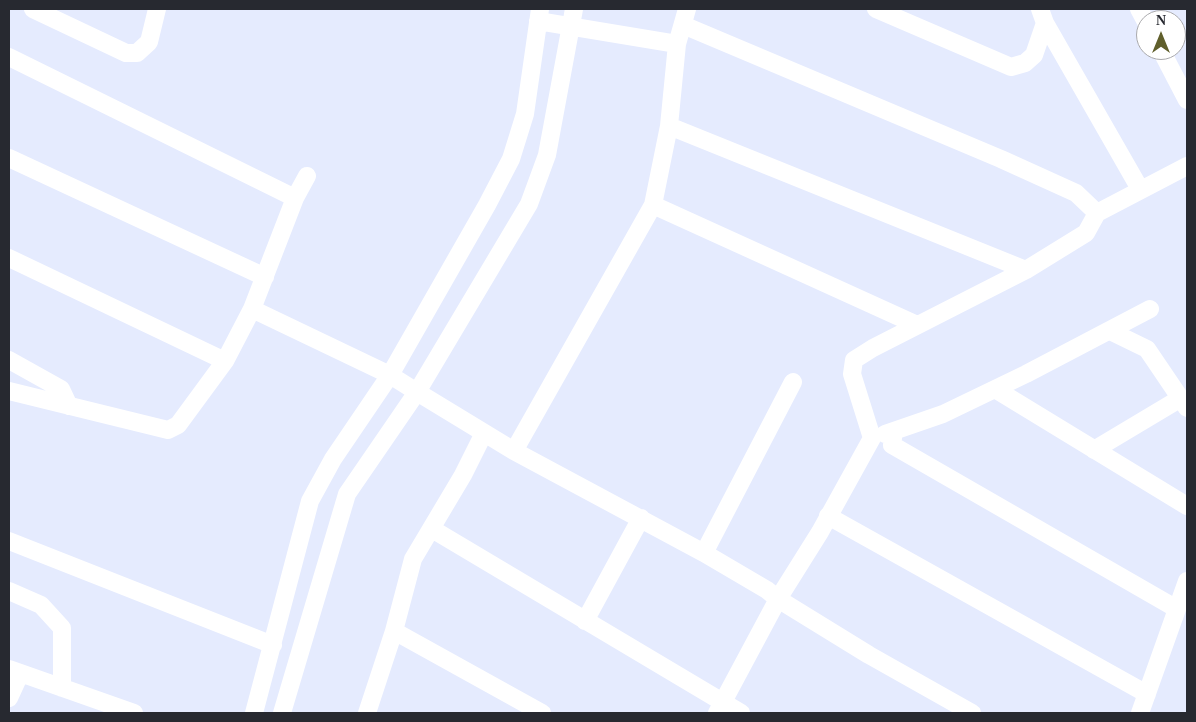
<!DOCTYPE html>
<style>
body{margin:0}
#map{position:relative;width:1196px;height:722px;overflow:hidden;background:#e5ebfe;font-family:Georgia,serif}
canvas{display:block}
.frame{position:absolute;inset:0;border:10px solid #272930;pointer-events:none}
.north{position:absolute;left:1136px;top:10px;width:50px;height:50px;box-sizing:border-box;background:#fff;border:1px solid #a9a9ac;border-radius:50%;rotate:0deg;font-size:14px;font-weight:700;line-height:20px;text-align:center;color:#272930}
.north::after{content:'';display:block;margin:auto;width:18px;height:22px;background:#605f2c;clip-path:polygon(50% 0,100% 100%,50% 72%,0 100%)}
</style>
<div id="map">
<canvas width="1196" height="722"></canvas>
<div class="frame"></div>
<div class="north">N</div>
</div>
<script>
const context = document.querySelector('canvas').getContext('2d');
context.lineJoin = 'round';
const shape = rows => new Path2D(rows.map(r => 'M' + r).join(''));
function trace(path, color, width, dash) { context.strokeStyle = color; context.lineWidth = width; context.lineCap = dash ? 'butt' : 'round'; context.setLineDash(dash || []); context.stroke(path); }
const minor = shape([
 [33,9,126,53,137,53,149,42,157,9],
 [876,9,1011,67,1025,63,1034,55,1045,23],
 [1040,9,1045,23,1140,189],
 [1139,9,1146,22],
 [538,21,677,44],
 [683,25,1001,159,1076,193,1097,213],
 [1161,50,1187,100],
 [9,57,295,198],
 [669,126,1026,270],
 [9,158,265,277],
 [653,205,917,325],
 [9,258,225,361],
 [252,309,390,375,487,205,511,159,525,114,540,9],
 [1110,331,1147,349,1187,408],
 [9,360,61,389,69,406],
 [995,389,1187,506],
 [9,391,168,430,178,425,225,361,252,309,295,198,307,176],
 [894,431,892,445,1177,609],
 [885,434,943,414,1026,374,1150,309],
 [1094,450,1181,398],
 [514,451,653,205,669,126,677,44,687,9],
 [828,516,1147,694],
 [432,529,741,713],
 [9,541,273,645],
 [704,553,793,382],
 [9,591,41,605,62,628,62,688],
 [585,621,641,518],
 [394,631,542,713],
 [9,669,134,713],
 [9,698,20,674],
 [254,713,310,501,333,459,390,375,417,392,529,204,547,155,574,9],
 [282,713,347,494,417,392,514,451,704,553,767,590,778,599,717,713],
 [367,713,394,631,413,559,463,475,484,433],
 [972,713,869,655,778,599,820,532,872,438,852,374,854,360,873,348,1026,270,1086,233,1097,213,1187,166],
 [1140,713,1187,581]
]);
trace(minor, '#fff', 18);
</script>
